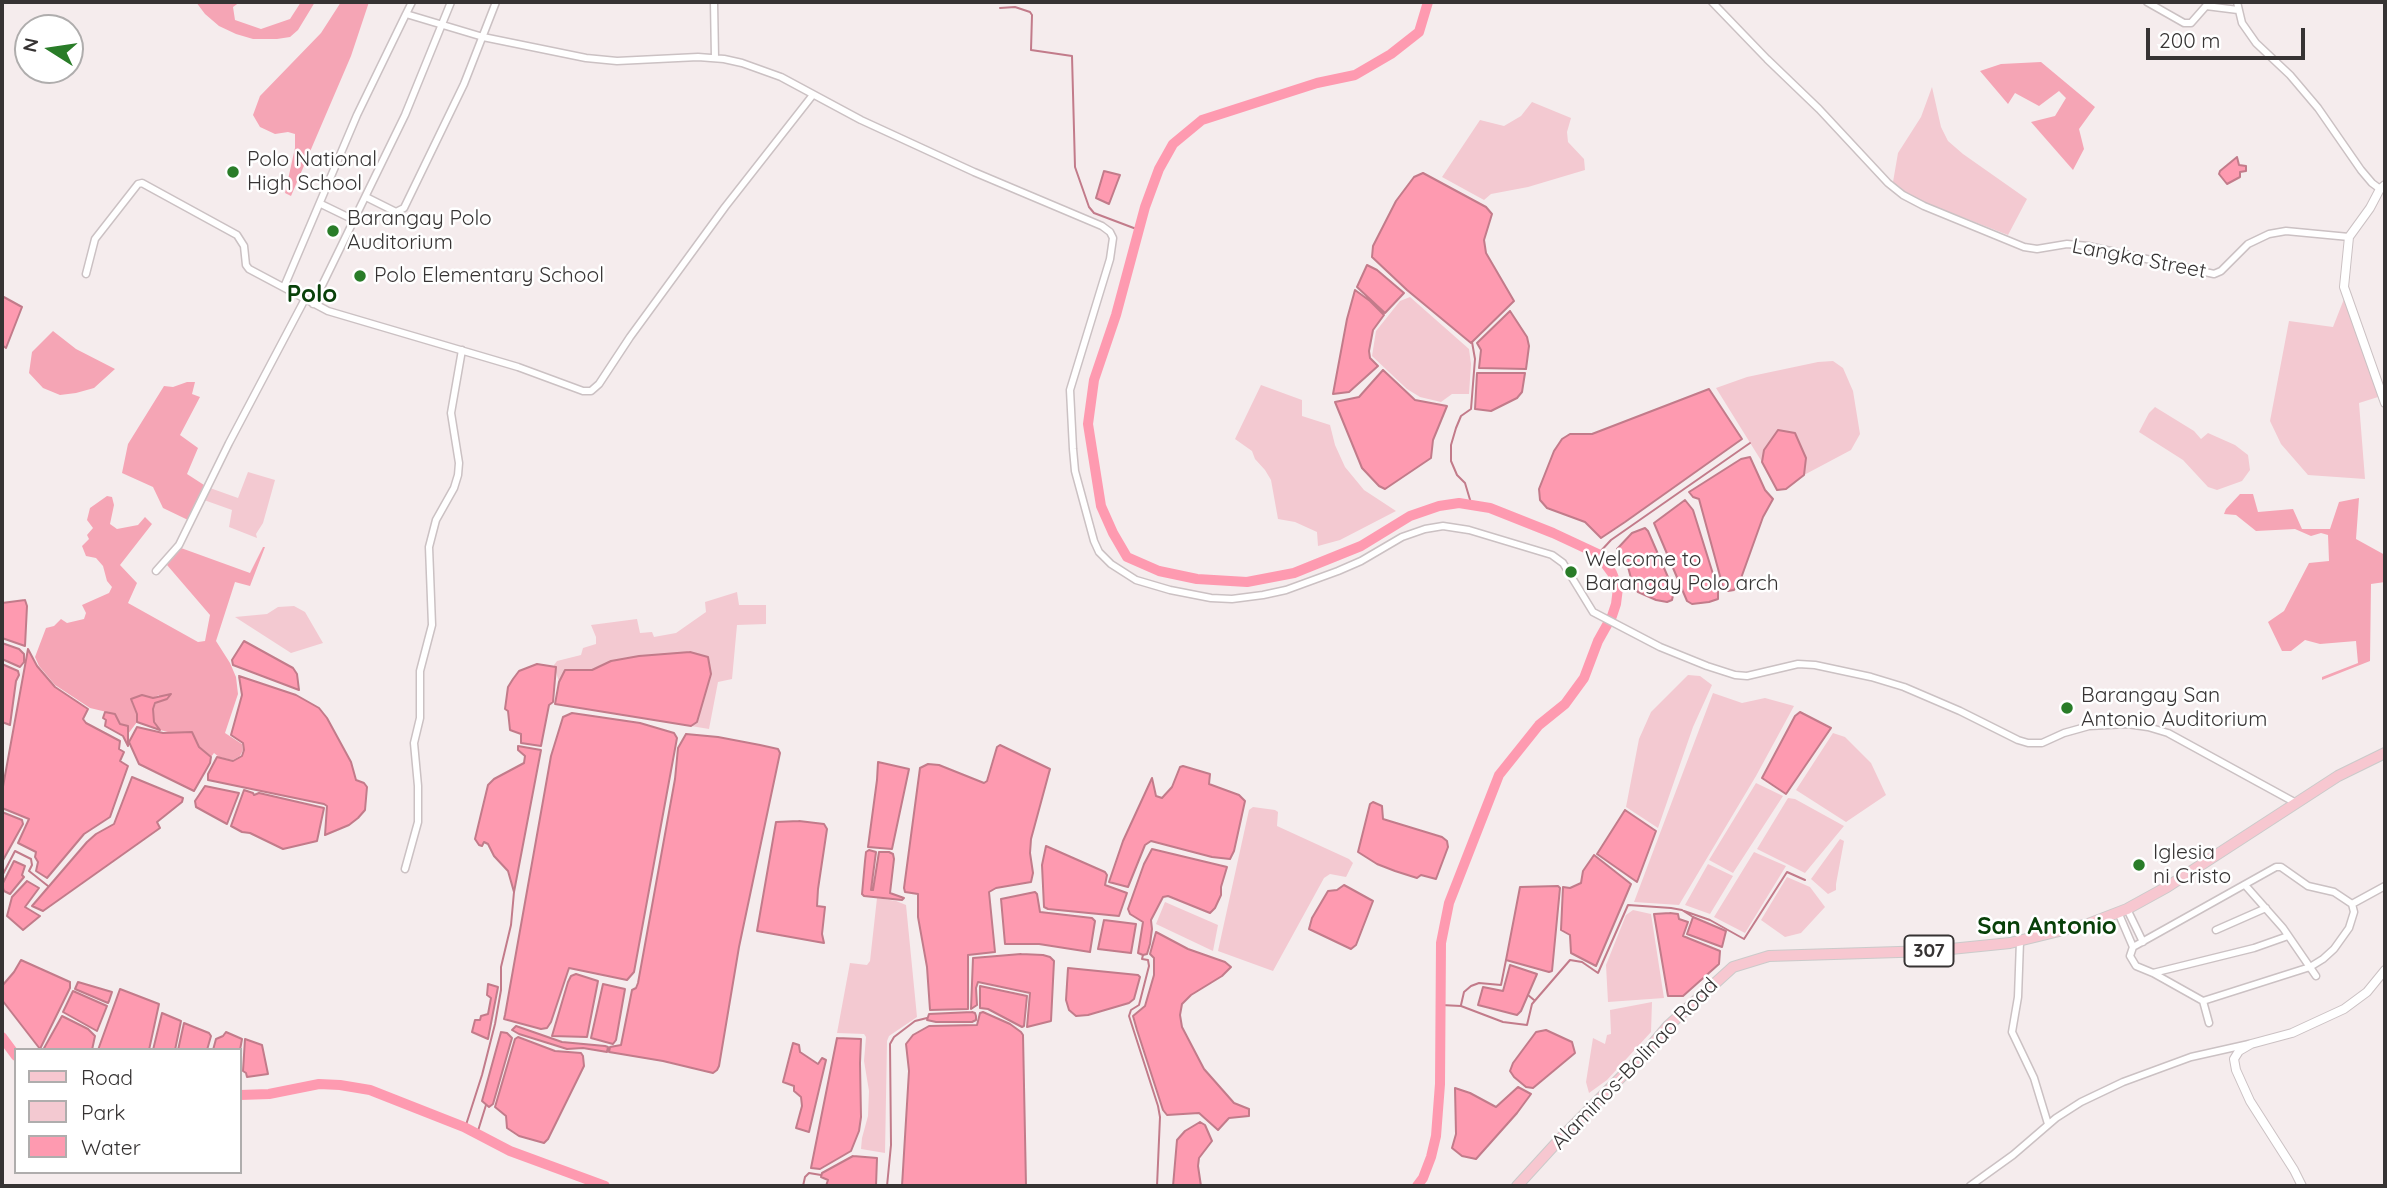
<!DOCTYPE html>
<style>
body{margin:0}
#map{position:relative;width:2387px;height:1188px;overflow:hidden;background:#f5eced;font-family:Quicksand,sans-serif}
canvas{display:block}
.frame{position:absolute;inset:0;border:4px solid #363333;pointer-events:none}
.legend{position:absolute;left:14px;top:1048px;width:228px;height:126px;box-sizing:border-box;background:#fff;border:2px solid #afadad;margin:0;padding:9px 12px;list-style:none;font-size:21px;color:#363333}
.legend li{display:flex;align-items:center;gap:14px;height:35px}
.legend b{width:35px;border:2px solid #afadad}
.north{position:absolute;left:14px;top:14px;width:70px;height:70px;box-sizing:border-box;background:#fff;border:2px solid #afadad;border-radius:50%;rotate:282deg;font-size:19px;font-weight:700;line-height:28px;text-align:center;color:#363333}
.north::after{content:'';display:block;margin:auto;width:24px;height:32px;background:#297c28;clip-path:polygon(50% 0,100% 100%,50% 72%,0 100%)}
.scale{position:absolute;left:2146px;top:28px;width:159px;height:32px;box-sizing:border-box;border:4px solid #363333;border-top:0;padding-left:9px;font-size:21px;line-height:24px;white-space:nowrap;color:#363333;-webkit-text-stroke:5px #fff;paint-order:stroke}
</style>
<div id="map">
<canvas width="2387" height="1188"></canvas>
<div class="frame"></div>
<ul class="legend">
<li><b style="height:9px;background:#f7c7d0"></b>Road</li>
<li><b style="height:19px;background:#f3c9d1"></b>Park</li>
<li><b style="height:19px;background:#fe9ab0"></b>Water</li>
</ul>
<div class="north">N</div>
<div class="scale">200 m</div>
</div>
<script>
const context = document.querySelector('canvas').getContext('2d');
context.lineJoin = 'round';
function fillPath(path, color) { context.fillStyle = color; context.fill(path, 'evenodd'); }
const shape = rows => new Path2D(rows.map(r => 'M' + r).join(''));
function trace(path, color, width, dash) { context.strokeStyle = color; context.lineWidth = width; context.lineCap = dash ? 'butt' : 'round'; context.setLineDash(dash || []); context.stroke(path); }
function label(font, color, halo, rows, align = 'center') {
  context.font = font + ' Quicksand,sans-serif'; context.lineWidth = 5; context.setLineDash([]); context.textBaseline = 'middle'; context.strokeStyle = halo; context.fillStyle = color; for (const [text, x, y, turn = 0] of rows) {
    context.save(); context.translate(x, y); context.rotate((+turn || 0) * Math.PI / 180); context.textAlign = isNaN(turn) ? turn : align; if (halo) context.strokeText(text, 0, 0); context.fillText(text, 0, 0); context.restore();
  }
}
const green = shape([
 [1932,87,1941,127,1948,141,1963,154,2027,199,2008,235,1931,205,1905,193,1893,182,1898,153,1921,117],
 [1532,102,1571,118,1567,132,1568,142,1584,159,1585,170,1528,187,1491,194,1484,200,1442,177,1480,120,1504,126,1521,116],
 [1410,297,1469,349,1471,364,1469,394,1452,394,1441,402,1420,397,1407,389,1372,356,1376,331,1400,301],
 [2344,299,2356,326,2378,397,2359,403,2365,479,2308,475,2281,444,2270,421,2289,321,2333,327],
 [1833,361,1843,368,1853,391,1860,434,1851,450,1804,475,1806,458,1764,450,1762,462,1716,388,1747,377,1818,362],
 [1261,385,1302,400,1302,416,1330,425,1335,445,1345,467,1364,490,1396,511,1340,540,1318,546,1317,532,1295,522,1278,519,1271,480,1265,470,1255,459,1252,451,1235,439],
 [2155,407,2194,431,2201,439,2208,433,2235,445,2248,455,2250,470,2242,481,2217,490,2208,487,2183,460,2139,432,2149,413],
 [248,472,275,480,263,523,256,534,257,538,229,527,232,510,204,500,210,488,238,498],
 [737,592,739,605,766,605,766,624,737,625,732,679,718,682,709,729,691,726,697,722,711,674,690,652,639,656,611,661,592,670,565,670,559,682,554,665,557,661,581,655,583,648,596,644,596,637,591,625,637,619,640,633,652,632,654,637,676,633,706,612,705,602],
 [294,606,305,612,323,643,291,653,235,617,267,614,278,607],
 [1688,675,1700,676,1712,685,1693,727,1658,828,1626,807,1639,739,1651,712],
 [1713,693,1742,703,1765,698,1794,706,1756,776,1679,905,1634,902],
 [1833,733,1845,737,1871,763,1886,795,1846,822,1796,790],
 [1756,783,1783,796,1733,873,1709,860],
 [1788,798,1795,799,1844,826,1805,873,1757,849],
 [1253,807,1275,810,1278,812,1277,826,1349,859,1353,863,1346,877,1330,874,1324,878,1273,971,1218,951,1249,810],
 [1840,839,1844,841,1836,884,1836,890,1828,894,1811,879],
 [1754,852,1786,866,1745,933,1714,917],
 [1708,864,1733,876,1710,914,1685,905],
 [1787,877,1810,887,1825,907,1801,933,1785,937,1761,920],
 [877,898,896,901,906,905,917,1017,889,1036,887,1041,885,1153,861,1149,862,1138,868,1116,869,1091,864,1061,866,1037,864,1034,837,1033,850,963,867,965,870,961],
 [1165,902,1218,925,1213,951,1156,924],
 [1633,910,1651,914,1664,998,1608,1002,1606,965,1626,915],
 [1652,1002,1651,1032,1607,1080,1589,1093,1586,1082,1593,1038,1605,1044,1607,1035,1611,1034,1610,1010]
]);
const forest = shape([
 [196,2,240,2,233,7,235,20,261,29,290,19,301,2,315,2,298,30,290,37,277,39,253,39,236,34,219,26,205,14],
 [341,2,369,2,351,56,291,196,285,193,295,148,295,134,288,132,275,134,260,127,253,115,260,96,321,33],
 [2041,62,2095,107,2079,129,2084,149,2073,170,2031,122,2055,116,2066,98,2059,91,2039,106,2015,93,2008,104,1980,71,2001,64],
 [53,331,76,349,115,369,94,388,76,393,60,395,43,388,29,373,32,352],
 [187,382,195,382,192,394,200,397,180,435,198,448,187,474,204,485,188,520,163,508,153,487,122,473,128,444,164,386,173,387],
 [2240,494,2253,494,2258,512,2293,509,2302,529,2330,529,2339,502,2359,498,2356,539,2385,555,2385,582,2371,584,2370,661,2322,680,2322,677,2358,663,2356,641,2320,644,2305,640,2291,651,2282,651,2268,622,2284,611,2309,563,2329,561,2328,535,2321,533,2311,536,2295,529,2256,531,2236,515,2224,514,2226,509],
 [107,496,112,497,114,505,110,524,117,529,138,525,145,517,152,524,120,565,137,583,128,603,198,642,205,641,210,615,167,565,181,548,250,573,263,547,265,547,250,586,235,582,216,641,230,663,236,677,238,694,225,733,242,744,243,750,240,756,233,760,219,757,214,753,211,757,199,747,191,732,172,733,160,730,154,722,152,713,159,695,153,698,142,695,132,703,137,714,137,722,128,734,128,726,120,724,115,714,90,708,55,685,39,666,35,657,46,628,54,626,61,619,67,623,84,619,86,613,82,605,109,593,112,587,107,581,103,566,96,558,86,556,82,546,89,539,87,535,93,528,87,520,90,508]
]);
const water = shape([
 [2237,157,2239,165,2246,166,2246,171,2240,172,2240,177,2227,184,2219,174,2220,171,2237,157],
 [1104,171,1120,175,1109,204,1096,198,1104,171],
 [1423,173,1486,207,1492,214,1484,240,1486,253,1514,301,1471,343,1407,290,1372,257,1373,246,1396,201,1414,177,1423,173],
 [1367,265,1377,270,1404,293,1385,313,1357,287,1367,265],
 [1355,290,1370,301,1384,315,1373,330,1369,351,1370,358,1378,366,1349,392,1333,394,1347,319,1355,290],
 [2,296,22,307,6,348,2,345,2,296],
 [1510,311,1527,337,1529,346,1526,369,1479,368,1481,350,1477,343,1510,311],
 [1383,370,1415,400,1447,406,1433,440,1431,458,1385,489,1379,486,1362,468,1335,402,1359,397,1383,370],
 [1477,373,1525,373,1522,392,1517,398,1491,411,1475,409,1477,373],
 [1709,389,1742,439,1625,522,1601,538,1585,522,1547,508,1540,500,1539,489,1554,451,1562,439,1570,434,1592,434,1709,389],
 [1778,430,1795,433,1806,458,1804,475,1786,489,1777,490,1762,462,1764,450,1778,430],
 [1750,457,1765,490,1773,499,1763,517,1740,581,1734,590,1728,591,1723,587,1699,499,1693,497,1689,492,1741,459,1750,457],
 [1685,500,1693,510,1718,590,1718,599,1709,602,1692,604,1687,601,1654,523,1685,500],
 [1645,528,1648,531,1674,591,1672,600,1667,602,1656,600,1638,592,1633,586,1627,563,1617,549,1632,533,1645,528],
 [25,600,27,606,25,646,2,638,2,603,25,600],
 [244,641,293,668,297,674,299,690,233,665,232,660,244,641],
 [2,643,19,649,24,654,24,662,20,667,2,659,2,643],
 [28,649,37,666,55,687,88,709,83,719,86,723,120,741,119,749,124,752,120,761,128,766,110,817,84,834,47,878,36,871,38,862,35,857,36,852,18,843,29,819,2,808,2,792,28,649],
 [690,652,708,657,711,674,697,722,691,726,555,704,559,682,565,670,592,670,611,661,639,656,690,652],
 [2,664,18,671,19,675,16,681,10,725,2,722,2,664],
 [537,664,556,667,553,702,549,705,541,746,521,743,521,734,510,730,508,711,505,709,508,687,513,679,519,671,537,664],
 [239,676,296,695,319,708,327,718,351,762,356,780,364,783,367,787,365,810,358,818,349,825,325,835,327,806,324,804,208,780,208,774,217,757,233,761,242,756,244,750,243,743,231,735,242,695,239,676],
 [171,694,167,699,155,703,153,709,154,722,160,730,137,722,137,714,131,699,142,695,153,698,171,694],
 [105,712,115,714,120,724,128,726,128,746,123,736,105,726,106,720,103,718,105,712],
 [1800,712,1831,728,1786,794,1762,778,1795,716,1800,712],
 [572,713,640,723,674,733,677,738,634,972,627,980,569,968,551,1022,547,1028,541,1029,504,1019,505,1015,551,756,563,717,572,713],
 [137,727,163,733,192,732,199,747,211,757,210,763,194,791,139,764,129,742,137,727],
 [686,734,718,737,760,745,778,749,780,753,739,947,719,1066,717,1070,713,1073,663,1061,609,1052,610,1047,621,1045,632,990,636,988,638,983,675,779,678,748,686,734],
 [1000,745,1050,769,1031,839,1030,853,1033,873,1031,882,996,888,989,892,995,952,968,955,968,1009,930,1010,927,967,918,917,918,894,905,892,904,888,920,768,928,764,939,765,984,783,987,781,997,747,1000,745],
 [518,746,541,750,514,892,508,871,494,856,488,844,484,842,482,846,479,845,475,839,488,785,494,779,524,763,525,756,518,750,518,746],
 [878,762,909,769,892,849,868,847,877,780,878,762],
 [1183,766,1210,774,1209,784,1239,795,1245,801,1234,851,1230,859,1212,857,1151,841,1145,845,1128,887,1109,882,1123,841,1152,778,1156,796,1162,798,1172,787,1180,767,1183,766],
 [132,777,183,798,182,802,157,822,160,828,43,911,32,906,87,842,96,834,114,824,132,777],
 [205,786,239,793,227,824,196,807,195,801,205,786],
 [244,790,253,793,254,795,259,793,324,808,317,841,283,849,250,833,242,832,231,826,244,790],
 [1373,802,1382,806,1383,819,1442,837,1447,841,1448,847,1436,879,1421,875,1417,878,1395,871,1377,864,1358,852,1370,804,1373,802],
 [1625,810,1656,831,1637,882,1597,854,1625,810],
 [2,812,22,820,23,824,2,862,2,812],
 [799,821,824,824,827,829,818,889,817,906,825,907,822,934,824,943,757,931,776,822,799,821],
 [1046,846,1105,872,1107,875,1105,885,1127,893,1119,916,1048,909,1044,907,1042,865,1046,846],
 [1152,849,1227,867,1221,887,1221,895,1215,908,1210,913,1168,896,1163,897,1151,920,1152,929,1150,944,1147,954,1143,955,1138,953,1143,922,1130,914,1128,909,1144,864,1152,849],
 [869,850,876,852,871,890,873,890,879,852,889,852,893,854,894,859,890,893,904,898,902,900,864,896,862,894,865,861,866,852,869,850],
 [1594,855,1631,884,1596,966,1571,953,1570,935,1561,930,1563,887,1570,888,1581,883,1583,871,1594,855],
 [14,861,25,866,22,875,24,877,10,894,4,891,2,885,14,861],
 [27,881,39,888,25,907,40,916,23,930,7,916,12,897,27,881],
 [1344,885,1373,901,1356,945,1351,949,1309,929,1312,918,1328,891,1337,890,1344,885],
 [1558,886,1560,888,1552,971,1549,972,1506,960,1520,887,1558,886],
 [1035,892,1037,894,1040,912,1092,918,1095,921,1090,952,1039,944,1005,944,1001,899,1035,892],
 [1670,913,1678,914,1679,919,1688,922,1683,936,1720,951,1719,964,1683,996,1668,996,1654,914,1670,913],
 [1693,917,1726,931,1722,947,1687,934,1693,917],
 [1104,920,1136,924,1131,953,1098,949,1104,920],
 [1156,932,1188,949,1225,962,1231,967,1222,976,1191,995,1182,1004,1180,1015,1182,1027,1204,1069,1234,1103,1249,1109,1249,1116,1229,1118,1218,1130,1199,1113,1167,1115,1163,1110,1137,1030,1133,1016,1145,1006,1154,975,1154,958,1150,954,1156,932],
 [1021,954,1043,955,1050,957,1054,961,1051,1021,1027,1027,1030,993,978,982,976,988,977,1005,971,1009,973,958,1021,954],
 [21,960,70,982,70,988,40,1049,2,1000,2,986,14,972,21,960],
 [1510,965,1537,974,1521,1011,1517,1015,1478,1005,1483,987,1503,991,1510,965],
 [1068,968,1138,975,1140,977,1134,999,1129,1003,1088,1015,1076,1016,1069,1010,1066,1000,1068,968],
 [576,974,598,981,587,1037,552,1036,568,982,571,976,576,974],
 [78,982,112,992,109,1001,108,1003,75,989,78,982],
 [488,984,498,987,488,1039,472,1032,475,1020,480,1020,481,1016,488,1014,491,998,487,995,488,984],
 [603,984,625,989,616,1040,613,1044,591,1038,603,984],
 [980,986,1027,996,1024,1026,1022,1027,988,1009,980,1008,980,986],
 [120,989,159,1004,149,1050,98,1050,120,989],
 [73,991,107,1006,97,1031,63,1012,73,991],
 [972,1012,975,1013,976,1016,976,1020,972,1022,936,1022,927,1020,929,1014,972,1012],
 [983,1012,1010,1024,1021,1032,1023,1035,1026,1186,902,1186,909,1071,906,1044,913,1035,929,1026,977,1025,980,1013,983,1012],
 [162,1013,181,1021,175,1050,153,1050,162,1013],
 [62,1016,88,1029,95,1036,92,1050,43,1050,62,1016],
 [184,1023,209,1033,211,1036,207,1050,178,1050,184,1023],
 [516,1026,562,1042,605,1046,608,1047,607,1052,583,1048,567,1049,519,1034,512,1030,516,1026],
 [1546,1030,1572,1042,1575,1053,1533,1088,1526,1087,1514,1077,1510,1071,1513,1063,1536,1032,1546,1030],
 [226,1032,242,1039,240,1050,213,1050,216,1039,223,1036,226,1032],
 [501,1032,507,1033,512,1038,493,1104,489,1107,482,1101,501,1032],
 [518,1037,555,1051,581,1053,583,1056,584,1066,548,1139,544,1143,519,1136,507,1128,506,1116,495,1107,515,1039,518,1037],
 [837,1038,861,1039,860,1063,861,1117,859,1131,851,1151,820,1169,811,1168,837,1038],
 [245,1039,262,1045,268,1074,247,1077,246,1073,243,1071,245,1039],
 [793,1043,799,1045,800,1052,818,1064,822,1058,826,1060,809,1132,796,1128,802,1106,801,1097,794,1091,794,1086,783,1082,793,1043],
 [1518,1087,1531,1094,1517,1113,1476,1159,1462,1156,1452,1148,1456,1134,1455,1088,1470,1093,1496,1107,1518,1087],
 [1200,1122,1205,1125,1212,1141,1199,1158,1198,1166,1201,1186,1173,1186,1177,1140,1185,1131,1200,1122],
 [853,1156,877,1158,876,1186,826,1186,828,1180,821,1177,822,1173,853,1156]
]);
const stream = shape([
 [1000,8,1015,7,1030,12,1032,15,1031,50,1072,56,1075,167,1089,207,1094,213,1139,230],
 [1471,503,1465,483,1457,475,1451,461,1451,445,1456,428,1461,416,1471,409,1475,359,1472,342],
 [1598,554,1611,540,1750,443],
 [2,876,15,851,31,859,32,865,29,871,48,886],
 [1684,911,1710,920,1744,939,1787,872,1805,880],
 [1143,955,1142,959,1148,960,1149,966,1139,1005,1131,1010,1129,1016,1158,1106,1160,1117,1157,1186],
 [1528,995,1534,1000],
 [1441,1005,1461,1006,1503,1022,1527,1025,1532,1004,1570,960,1582,962,1598,973,1628,905,1671,908,1682,910,1693,917],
 [1461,1005,1464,992,1471,986,1479,983,1501,985,1506,960],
 [465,1128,482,1075,495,1024,501,990,501,967,511,925,514,892],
 [477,1134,486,1105],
 [803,1186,805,1177,809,1173,821,1175],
 [887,1186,891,1145,890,1044,894,1037,915,1021,927,1018]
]);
const river = shape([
 [2,1037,16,1056],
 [240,1095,269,1094,319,1084,340,1085,370,1090,464,1127,510,1151,605,1186],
 [1417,1186,1423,1178,1431,1157,1436,1136,1440,1084,1441,943,1449,903,1499,775,1539,725,1565,704,1584,678,1598,641,1612,616,1616,604,1618,588,1612,573,1598,554,1553,533,1490,508,1459,503,1439,506,1410,516,1361,546,1294,573,1247,582,1197,579,1159,571,1127,557,1113,533,1101,506,1088,424,1094,380,1116,315,1145,207,1159,169,1173,144,1202,120,1317,83,1355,75,1391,54,1419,32,1428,2]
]);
const minor = shape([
 [714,2,715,58],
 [1712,2,1767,59,1819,109,1888,183,1903,195,1924,206,2024,247,2037,249,2067,244,2088,246,2214,274,2221,271,2248,244,2269,234,2286,231,2349,237],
 [2147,2,2184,23,2191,23,2206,6,2238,10],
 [2237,2,2242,23,2256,43,2290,75,2318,108,2361,170,2372,183,2380,189],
 [406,14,412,2],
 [366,197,396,212,404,208,464,84,496,2],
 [321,204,354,220],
 [86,274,95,239,138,184,142,183,237,235,244,246,246,265,249,269,328,311,518,367,583,391,591,391,599,384,630,337,725,207,812,96],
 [284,287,357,115,406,14,483,37,586,58,617,61,698,57,724,59,742,63,781,77,861,120,974,172,1102,226,1110,232,1113,238,1110,259,1070,390,1073,449,1075,471,1094,541,1099,552,1111,564,1136,580,1170,590,1211,598,1232,599,1263,595,1286,590,1338,571,1361,561,1402,537,1425,529,1443,526,1469,530,1552,555,1563,563,1593,612,1660,647,1707,666,1735,675,1747,676,1798,664,1815,665,1871,677,1904,687,1960,711,2018,740,2028,743,2042,743,2064,733,2089,726,2127,724,2148,727,2168,733,2296,803],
 [313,304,405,115,451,2],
 [156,571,179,545,229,443,305,299],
 [405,869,418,822,418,786,414,743,420,718,420,671,432,625,429,547,436,520,454,488,458,475,459,463,451,413,462,350],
 [2245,885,2283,928,2316,976],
 [2127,909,2143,942],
 [2118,912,2133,947],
 [2216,930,2266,908],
 [2020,941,2018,997,2012,1032,2034,1078,2048,1124],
 [2153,973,2254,948,2288,936],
 [2203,1001,2310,967,2323,959,2334,949,2349,928,2354,912,2352,904],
 [2209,1023,2203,1001,2153,973,2136,966,2130,956,2133,947,2276,867,2281,867,2308,886,2334,892,2352,904,2385,886],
 [1970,1186,2013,1155,2056,1118,2081,1102,2123,1082,2191,1057,2249,1044]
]);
const tertiary = shape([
 [2385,185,2380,189,2370,208,2349,237,2344,287,2385,403],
 [2302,1186,2294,1170,2250,1101,2236,1070,2234,1059,2239,1051,2251,1044,2292,1033,2344,1009,2367,992,2385,970]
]);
const primary = shape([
 [1517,1186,1559,1140,1646,1052,1668,1026,1733,967,1769,956,1931,951,2010,943,2088,924,2127,909,2167,887,2338,776,2385,753]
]);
const markers = [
 [233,172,7,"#297c28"],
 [333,231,7,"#297c28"],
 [360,276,7,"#297c28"],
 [1571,572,7,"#297c28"],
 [2067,708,7,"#297c28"],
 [2139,865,7,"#297c28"]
];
const shields = [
 [1929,951,49]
];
const shieldNames = [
 ["307",1929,951]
];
const poiNames = [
 ["Polo National",247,160],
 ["High School",247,184],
 ["Barangay Polo",347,219],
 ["Auditorium",347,243],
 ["Polo Elementary School",374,276],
 ["Welcome to",1585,560],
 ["Barangay Polo arch",1585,584],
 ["Barangay San",2081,696],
 ["Antonio Auditorium",2081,720],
 ["Iglesia",2153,853],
 ["ni Cristo",2153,877]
];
const streetNames = [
 ["Langka Street",2139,259,11],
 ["Alaminos-Bolinao Road",1635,1064,-46]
];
const quarterNames = [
 ["Polo",312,295],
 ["San Antonio",2047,927]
];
fillPath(green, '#f3c9d1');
fillPath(forest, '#f5a5b5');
fillPath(water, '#fe9ab0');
trace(water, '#c27b8a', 2);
trace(stream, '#c27b8a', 2);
trace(river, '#fe9ab0', 10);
trace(minor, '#cbc1c3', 9);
trace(tertiary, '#cbc1c3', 10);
trace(primary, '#cbcaca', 12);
trace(minor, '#fff', 6);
trace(tertiary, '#fff', 8);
trace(primary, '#f7c7d0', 10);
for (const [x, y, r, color] of markers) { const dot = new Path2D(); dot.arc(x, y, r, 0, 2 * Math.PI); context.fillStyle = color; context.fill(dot); trace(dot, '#fff', 2.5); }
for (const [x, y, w] of shields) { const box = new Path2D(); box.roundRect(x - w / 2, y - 15.5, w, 31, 5); context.fillStyle = '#fff'; context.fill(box); trace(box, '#363333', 2); }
label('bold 19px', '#363333', null, shieldNames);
label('21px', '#363333', '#fff', poiNames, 'left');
label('21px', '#363333', '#fff', streetNames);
label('bold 24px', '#084009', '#fff', quarterNames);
</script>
